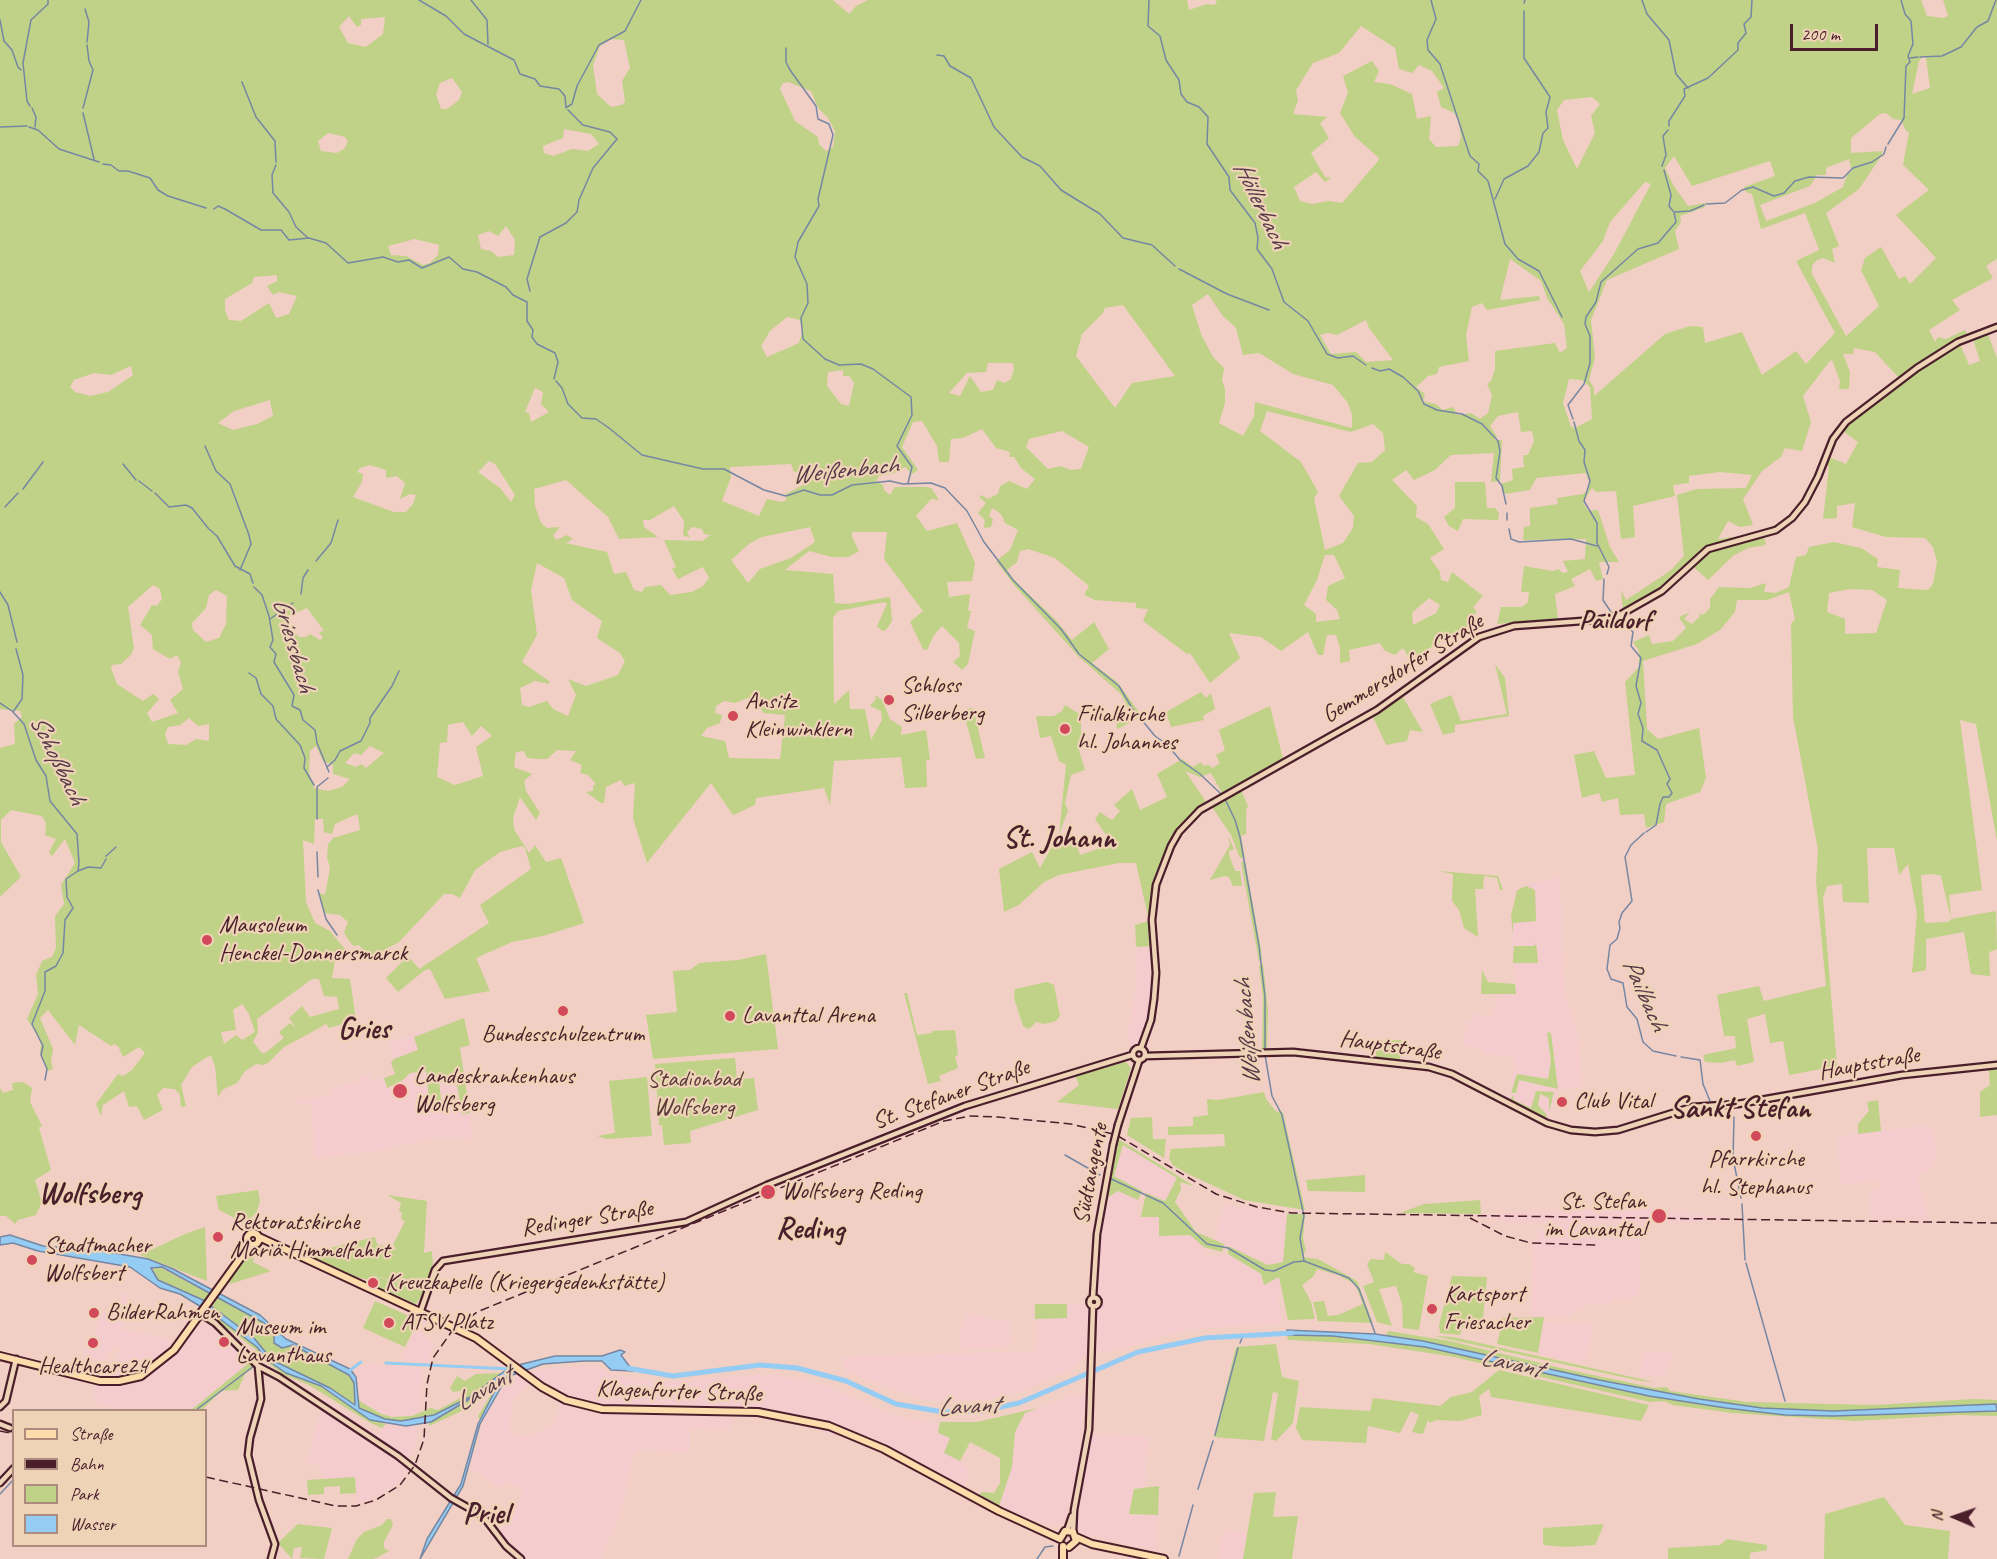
<!DOCTYPE html>
<meta charset="utf-8">
<style>
body{margin:0}
#map{position:relative;width:1997px;height:1559px;overflow:hidden;background:#f2cfc4;font-family:Caveat,sans-serif}
canvas{display:block}
.legend{position:absolute;left:12px;top:1409px;width:195px;height:138px;box-sizing:border-box;background:#efd3b6;border:2px solid #ad8b7e;margin:0;padding:8px 10px;list-style:none;font-size:18px;color:#4a1f2b}
.legend li{display:flex;align-items:center;gap:12px;height:30px}
.legend b{width:30px;border:2px solid #ad8b7e}
.north{position:absolute;left:1925px;top:1487px;width:60px;height:60px;-webkit-text-stroke:4px #efd3b6;paint-order:stroke;rotate:272deg;font-size:16px;font-weight:700;line-height:24px;text-align:center;color:#4a1f2b}
.north::after{content:'';display:block;margin:auto;width:21px;height:27px;background:#4a1f2b;clip-path:polygon(50% 0,100% 100%,50% 72%,0 100%)}
.scale{position:absolute;left:1790px;top:24px;width:88px;height:27px;box-sizing:border-box;border:3px solid #4a1f2b;border-top:0;padding-left:8px;font-size:18px;line-height:21px;white-space:nowrap;color:#4a1f2b;-webkit-text-stroke:4px #efd3b6;paint-order:stroke}
</style>
<div id="map">
<canvas width="1997" height="1559"></canvas>
<ul class="legend">
<li><b style="height:8px;background:#fddcac"></b>Straße</li>
<li><b style="height:8px;background:#4a1f2b"></b>Bahn</li>
<li><b style="height:16px;background:#bfd287"></b>Park</li>
<li><b style="height:16px;background:#94ccf3"></b>Wasser</li>
</ul>
<div class="north">N</div>
<div class="scale">200 m</div>
</div>
<script>
const context = document.querySelector('canvas').getContext('2d');
context.lineJoin = 'round';
function fillPath(path, color) { context.fillStyle = color; context.fill(path, 'evenodd'); }
const shape = rows => new Path2D(rows.map(r => 'M' + r).join(''));
function trace(path, color, width, dash) { context.strokeStyle = color; context.lineWidth = width; context.lineCap = dash ? 'butt' : 'round'; context.setLineDash(dash || []); context.stroke(path); }
function label(font, color, halo, rows, align = 'center') {
  context.font = font + ' Caveat,sans-serif'; context.lineWidth = 4.5; context.setLineDash([]); context.textBaseline = 'middle'; context.strokeStyle = halo; context.fillStyle = color; for (const [text, x, y, turn = 0] of rows) {
    context.save(); context.translate(x, y); context.rotate((+turn || 0) * Math.PI / 180); context.textAlign = isNaN(turn) ? turn : align; if (halo) context.strokeText(text, 0, 0); context.fillText(text, 0, 0); context.restore();
  }
}
const built = shape([
 [1560,876,1564,992,1578,1034,1582,1087,1560,1089,1548,1120,1508,1100,1515,1063,1511,1057,1483,1053,1484,1050,1463,1045,1468,1021,1473,1021,1474,1014,1492,1017,1497,995,1516,995,1511,932,1515,888],
 [1149,945,1152,978,1147,1020,1142,1039,1130,1047,1128,1032,1136,990,1135,951],
 [464,1018,470,1045,460,1048,469,1097,472,1139,439,1137,372,1152,314,1158,312,1104,297,1105,297,1100,332,1095,331,1087,360,1082,360,1077,370,1075,371,1081,395,1074,391,1063,395,1062,388,1043],
 [1928,1125,1933,1129,1937,1157,1930,1170,1917,1173,1928,1218,1871,1218,1870,1190,1879,1189,1881,1181,1840,1184,1838,1136],
 [1123,1145,1177,1178,1165,1202,1114,1176],
 [1118,1191,1138,1200,1138,1217,1159,1216,1159,1236,1190,1235,1204,1247,1205,1257,1228,1254,1261,1274,1264,1285,1279,1276,1282,1291,1278,1297,1283,1323,1187,1330,1105,1353,1095,1352,1099,1237,1108,1197],
 [1230,1204,1238,1208,1240,1205,1287,1214,1284,1262,1268,1265,1214,1239,1224,1206],
 [1654,1208,1654,1212,1675,1212,1675,1209,1689,1214,1727,1217,1727,1219,1678,1223,1512,1222,1474,1216,1526,1211],
 [1550,1224,1644,1224,1643,1237,1641,1237,1639,1295,1631,1299,1612,1299,1611,1305,1584,1305,1583,1310,1572,1311,1572,1317,1532,1317,1533,1241,1537,1240,1537,1231,1550,1230],
 [124,1289,124,1294,128,1295,122,1330,165,1337,179,1350,202,1323,208,1323,249,1363,191,1410,126,1410,95,1404,93,1395,96,1385,109,1385,120,1347,113,1346,105,1360,83,1357,87,1342,94,1343,99,1312,116,1314],
 [1067,1304,1088,1306,1088,1353,1072,1369,1026,1390,985,1400,934,1401,917,1398,845,1371,844,1357,1037,1351,1037,1319,1067,1318],
 [968,1314,1010,1322,1011,1347,961,1348,960,1330],
 [420,1318,427,1321,422,1333,424,1337,434,1344,429,1363,402,1361],
 [1544,1322,1594,1323,1585,1364,1538,1353],
 [1644,1352,1674,1353,1665,1376,1640,1375],
 [364,1364,423,1368,420,1414,392,1417,361,1402,353,1373],
 [597,1365,610,1374,658,1383,745,1375,778,1375,826,1385,886,1412,908,1419,937,1423,938,1433,950,1437,945,1453,960,1461,971,1472,962,1488,885,1446,882,1454,850,1440,802,1425,777,1420,732,1416,731,1430,690,1428,690,1452,635,1450,620,1514,601,1559,518,1559,497,1538,523,1491,506,1481,500,1489,469,1467,480,1439,482,1423,492,1402,515,1371,528,1382,512,1404,510,1435,527,1436,546,1429,556,1423,560,1404,600,1415,600,1407,565,1398,531,1375,539,1369],
 [1074,1394,1086,1395,1078,1466,1072,1497,1063,1525,1052,1526,1005,1509,1000,1503,1012,1467,1015,1432,1025,1413],
 [324,1398,377,1435,386,1424,418,1424,416,1445,404,1464,410,1470,403,1478,378,1496,357,1503,355,1477,326,1479,318,1465,307,1462],
 [1096,1434,1148,1437,1145,1488,1134,1489,1129,1514,1158,1515,1157,1551,1078,1532,1076,1518,1091,1436],
 [1225,1531,1247,1533,1243,1559,1219,1559,1222,1534]
]);
const green = shape([
 [0,0,833,0,849,14,856,6,868,0,1187,0,1189,10,1207,4,1215,5,1217,0,1921,0,1927,16,1943,18,1948,16,1943,0,1997,0,1997,259,1986,266,1993,278,1952,300,1960,310,1929,330,1935,342,1938,337,1946,339,1965,330,1967,334,1899,378,1875,352,1854,348,1853,354,1843,354,1850,372,1849,389,1839,389,1840,381,1832,360,1829,362,1803,396,1811,422,1802,451,1785,448,1781,457,1762,471,1743,499,1753,525,1740,527,1728,521,1718,539,1755,534,1784,521,1787,526,1784,528,1764,537,1766,545,1748,548,1733,556,1708,580,1688,562,1655,592,1623,610,1621,590,1626,600,1670,571,1684,556,1677,495,1697,489,1746,488,1752,475,1720,472,1689,476,1689,483,1673,485,1675,496,1633,506,1635,537,1621,539,1616,491,1596,492,1592,488,1583,502,1588,511,1598,510,1610,547,1619,562,1599,562,1603,579,1596,581,1590,569,1571,579,1575,586,1555,594,1558,619,1497,624,1501,607,1522,607,1528,602,1529,592,1521,592,1524,566,1553,571,1558,569,1563,573,1568,572,1563,561,1585,559,1586,539,1523,540,1524,527,1530,526,1530,508,1558,504,1557,498,1583,494,1588,490,1589,482,1586,473,1536,478,1530,490,1505,494,1501,484,1513,480,1512,469,1524,467,1523,455,1528,455,1534,441,1532,431,1521,432,1518,412,1498,416,1490,426,1497,437,1494,440,1502,440,1500,481,1491,482,1494,453,1451,455,1435,470,1414,480,1406,470,1392,480,1417,506,1416,517,1428,524,1444,549,1430,558,1440,572,1441,580,1448,582,1452,572,1483,596,1473,607,1477,612,1471,619,1474,623,1410,659,1403,648,1395,655,1384,650,1380,643,1349,650,1350,661,1340,663,1340,648,1336,635,1327,635,1323,655,1318,655,1308,632,1281,651,1261,637,1229,633,1240,658,1210,683,1190,653,1187,654,1143,621,1148,609,1136,608,1136,603,1095,600,1084,595,1089,586,1055,558,1028,549,1020,551,1017,562,1007,570,1015,581,1056,620,1072,640,1094,622,1109,649,1092,663,1117,682,1142,716,1118,729,1116,726,1120,719,1132,715,1121,694,1079,657,1015,586,996,561,1010,550,1018,530,1005,523,1001,514,992,508,989,516,993,519,991,527,984,528,985,520,978,513,986,503,979,497,981,495,988,499,998,494,1000,486,1009,481,1027,489,1035,479,1021,468,1014,457,1009,457,1010,452,996,448,982,429,963,438,951,439,949,462,939,462,937,446,922,421,913,422,902,447,918,470,912,474,905,467,894,473,879,476,876,481,883,485,884,490,890,495,895,487,928,487,932,489,939,500,931,499,916,516,927,531,957,523,975,563,972,581,947,582,949,597,970,594,968,611,971,611,967,628,975,631,968,664,962,670,953,662,960,656,959,643,942,626,934,635,927,650,923,649,910,622,923,611,884,559,887,532,852,532,852,537,859,551,856,553,848,557,832,557,809,551,785,570,833,574,835,603,848,604,890,597,892,621,886,630,882,631,877,626,887,604,884,602,838,611,833,618,834,704,849,690,850,709,865,709,871,740,882,720,881,711,870,706,876,699,875,695,882,700,890,719,902,727,901,735,926,730,930,760,926,760,927,787,905,788,901,757,834,761,830,805,824,788,756,798,755,805,733,815,711,783,647,863,633,818,635,783,624,786,621,780,606,787,604,803,601,803,586,792,593,791,593,786,596,784,588,775,580,773,582,765,570,760,576,751,557,750,547,759,538,759,527,758,524,751,516,752,514,767,532,774,524,781,526,791,540,813,536,820,520,797,513,818,514,829,529,853,535,845,546,862,561,858,584,923,543,936,512,942,476,958,490,991,445,999,430,969,425,970,398,992,386,978,408,956,419,969,489,923,480,905,531,869,525,848,522,846,500,852,475,870,460,898,452,894,444,894,399,942,369,958,359,945,353,946,347,938,344,932,348,922,340,915,324,913,319,893,325,895,330,868,327,857,328,844,333,838,360,830,358,816,357,814,335,824,332,834,324,832,323,819,315,819,314,844,303,840,306,902,315,923,330,931,344,948,346,954,336,954,332,978,350,979,356,1020,329,1028,326,1024,303,1037,284,1047,268,1063,263,1065,256,1064,245,1071,237,1083,222,1090,218,1098,215,1066,211,1056,207,1057,192,1067,181,1085,186,1106,181,1107,180,1095,175,1089,163,1088,157,1095,163,1110,144,1120,137,1106,129,1107,124,1091,103,1105,101,1116,96,1104,118,1074,123,1076,132,1070,145,1053,139,1047,123,1057,118,1046,114,1044,111,1046,79,1025,75,1045,48,1010,40,1018,53,1049,51,1061,53,1069,47,1071,40,1052,41,1044,37,1035,27,1019,38,994,36,975,42,961,52,957,56,948,55,916,64,904,61,885,75,863,65,839,52,856,49,852,56,839,45,835,46,823,42,816,11,810,1,820,1,842,21,877,0,897,0,748,15,744,14,724,22,717,20,711,0,709],
 [349,16,357,27,361,25,361,19,385,17,383,34,366,47,348,43,339,27],
 [1361,26,1395,48,1399,69,1412,73,1419,65,1432,71,1444,88,1437,92,1441,107,1454,113,1459,122,1461,138,1458,146,1436,147,1429,139,1431,116,1417,119,1412,94,1390,84,1374,82,1379,71,1372,61,1343,76,1348,93,1340,113,1355,137,1379,158,1378,161,1342,203,1329,201,1312,204,1300,201,1294,187,1316,172,1325,182,1331,178,1325,177,1311,153,1329,138,1320,123,1327,117,1293,114,1298,100,1296,90,1313,63,1339,53],
 [611,39,624,40,630,68,622,81,625,101,622,105,611,107,597,94,593,65,600,46],
 [1923,56,1926,58,1930,88,1912,94,1919,61],
 [452,78,462,92,459,100,447,109,441,109,436,94,440,83],
 [788,82,811,91,818,108,828,118,835,131,833,147,826,151,819,144,818,137,795,121,780,89,783,83],
 [1592,97,1600,104,1591,116,1595,133,1577,169,1563,140,1557,110,1564,100],
 [1886,113,1893,119,1901,120,1906,131,1909,132,1903,165,1929,190,1896,215,1936,258,1910,284,1905,276,1899,279,1881,247,1865,258,1861,270,1879,306,1846,336,1812,274,1812,266,1817,260,1823,258,1835,263,1832,249,1839,246,1826,213,1859,189,1882,155,1882,151,1851,153,1851,138,1880,114],
 [564,129,591,134,599,144,588,151,572,149,553,156,544,153,543,146,563,138],
 [328,133,345,137,348,142,344,149,337,153,321,151,318,141],
 [1674,156,1692,186,1770,161,1775,176,1744,187,1746,192,1752,194,1761,229,1805,213,1819,250,1796,261,1835,333,1806,364,1796,351,1762,375,1742,332,1705,343,1703,327,1690,326,1665,334,1594,396,1594,388,1589,380,1595,358,1591,320,1607,280,1679,249,1675,231,1681,222,1680,216,1705,207,1705,203,1688,206,1674,186,1665,168],
 [1849,159,1852,171,1847,175,1843,187,1815,203,1766,221,1760,205,1810,186,1817,175,1826,175,1826,168],
 [1645,182,1651,184,1614,254,1589,292,1580,271,1603,241,1610,222],
 [506,226,515,240,514,255,498,257,491,251,481,249,478,235,489,231,498,236],
 [415,239,439,245,438,255,430,263,423,265,406,256,391,255,388,246],
 [1510,259,1541,281,1547,298,1564,324,1567,348,1560,353,1555,343,1495,351,1495,369,1491,381,1487,384,1492,395,1488,413,1480,419,1471,413,1458,415,1453,407,1443,410,1436,404,1423,401,1425,394,1416,387,1428,376,1437,374,1439,367,1469,361,1466,335,1472,307,1482,303,1487,310,1540,300,1539,296,1500,300],
 [277,275,277,281,267,286,273,295,279,292,297,296,289,314,276,318,269,303,241,321,229,320,225,310,225,299,252,283,254,277],
 [1208,294,1222,315,1236,328,1243,355,1259,353,1293,374,1333,385,1348,403,1352,415,1352,428,1255,402,1254,416,1243,436,1219,423,1225,403,1225,389,1222,380,1224,368,1213,357,1201,334,1192,305],
 [1123,305,1175,376,1132,383,1115,408,1076,356,1082,334,1102,314,1105,308],
 [787,317,800,320,802,333,799,343,767,357,761,346,770,331],
 [1366,320,1369,328,1393,360,1366,362,1356,352,1331,354,1320,335,1328,333,1337,335],
 [988,363,1013,363,1014,369,1011,379,1004,383,997,380,993,390,981,392,970,376,960,396,949,393,967,373,986,372],
 [131,366,133,375,108,392,90,396,75,392,70,387,74,380,94,373,111,375],
 [843,370,843,376,849,376,854,383,849,406,841,404,827,386,828,372],
 [1569,379,1582,380,1590,387,1592,419,1575,428,1571,427,1563,403],
 [535,388,543,392,541,404,549,412,531,422,529,413,525,412],
 [270,400,273,416,257,424,233,430,218,423,234,411],
 [1267,411,1351,432,1373,424,1383,433,1385,450,1372,462,1358,463,1339,496,1354,516,1353,528,1343,543,1325,550,1314,498,1318,492,1301,462,1260,431],
 [1062,431,1089,447,1081,469,1071,470,1060,466,1048,469,1026,447,1029,439],
 [489,461,495,464,515,495,511,502,500,488,478,472],
 [791,464,794,472,808,470,813,472,814,479,786,494,786,500,782,502,767,499,759,516,722,501,731,477,730,467],
 [370,465,386,470,386,478,397,476,405,483,400,499,410,494,416,495,413,504,406,512,394,512,353,497,362,482,363,474,357,472,360,468],
 [566,480,608,517,619,539,658,537,644,527,643,520,650,520,674,506,684,521,683,535,690,538,687,532,692,527,702,529,704,534,711,535,702,541,664,540,676,567,672,569,678,579,703,567,709,578,703,586,692,592,670,595,661,585,645,587,642,592,634,590,626,572,614,574,607,552,566,543,573,539,567,535,556,540,553,535,560,527,547,528,541,523,535,506,534,489],
 [810,527,815,542,791,558,760,569,748,583,731,560,749,544,762,537],
 [1325,555,1334,555,1345,578,1328,586,1326,600,1337,610,1340,619,1316,622,1316,614,1304,605,1317,580],
 [537,563,564,578,572,600,602,621,597,638,620,653,625,661,618,675,586,686,568,679,576,695,568,716,553,709,547,701,529,707,522,705,520,688,535,681,549,684,549,681,522,662,537,635,531,590],
 [153,585,160,589,162,599,157,606,152,605,140,625,152,635,153,649,170,659,177,655,181,662,178,672,183,689,170,700,178,713,152,722,147,713,159,699,153,694,143,701,117,684,111,668,112,665,121,664,131,655,134,648,128,607],
 [216,590,227,596,226,624,219,638,206,642,193,630,192,623,206,608,209,595],
 [1429,598,1440,605,1436,613,1413,625,1412,613],
 [307,608,324,631,319,632,323,638,320,640,310,634,306,637,299,637,287,624,286,617],
 [747,698,757,699,763,713,785,715,780,759,729,758,725,741,701,736,707,728,720,723,722,715,715,713,716,706,724,701,735,703],
 [189,718,198,726,209,724,209,741,196,739,186,745,168,744,165,734,168,727,180,725],
 [463,722,472,736,481,726,492,736,476,747,483,776,455,785,437,777,440,743,447,742,448,725],
 [316,746,323,761,333,765,333,774,350,779,342,787,328,791,314,788,309,773,310,751],
 [370,746,384,753,366,768,361,764,356,767,345,763,354,753,361,755],
 [312,979,319,979,324,996,337,997,339,1009,310,1017,302,1006,289,1018,296,1028,290,1023,279,1032,284,1038,265,1053,262,1053,253,1042,258,1032,257,1019],
 [242,1004,249,1014,255,1032,242,1040,236,1035,224,1044,221,1032,236,1030,233,1010],
 [1987,332,1997,358,1997,841,1976,724,1960,720,1982,890,1949,895,1951,919,1996,911,1997,949,1989,952,1990,976,1971,974,1964,932,1926,939,1926,970,1912,973,1917,914,1908,864,1899,875,1894,848,1867,848,1869,903,1843,902,1842,884,1827,886,1823,898,1837,1066,1789,1075,1783,1041,1770,1043,1765,1014,1747,1019,1754,1062,1737,1066,1735,1060,1720,1063,1705,1062,1703,1055,1736,1048,1735,1036,1724,1036,1717,995,1759,986,1764,1001,1826,986,1816,881,1818,850,1793,717,1791,624,1795,619,1789,592,1767,600,1737,600,1735,612,1720,630,1697,644,1643,661,1647,729,1658,739,1699,728,1706,778,1700,792,1666,804,1664,822,1646,828,1644,814,1620,815,1618,798,1602,802,1599,793,1582,798,1574,755,1594,751,1606,778,1635,775,1625,682,1639,667,1639,651,1633,642,1649,635,1652,644,1673,641,1686,628,1679,617,1690,612,1684,619,1692,624,1700,616,1699,613,1703,615,1710,608,1710,599,1719,587,1750,588,1766,583,1764,592,1776,593,1789,587,1796,557,1806,555,1809,547,1834,542,1861,548,1878,559,1877,567,1900,570,1898,588,1928,590,1933,584,1937,562,1933,547,1925,538,1886,537,1852,527,1855,503,1837,506,1837,518,1823,519,1829,467,1826,465,1829,457,1846,464,1858,442,1843,431,1853,420,1926,364,1960,344,1969,365,1980,361,1972,336],
 [1850,589,1872,590,1887,600,1876,633,1845,634,1845,619,1827,612,1829,593],
 [1934,874,1941,876,1951,919,1948,922,1925,923,1921,875],
 [1455,482,1485,482,1487,508,1495,508,1499,513,1498,520,1463,519,1458,531,1449,526,1444,517,1455,508],
 [1495,664,1505,678,1509,716,1455,725,1455,732,1443,735,1430,704,1451,695,1461,721,1507,714],
 [1201,692,1206,698,1211,693,1215,709,1203,716,1204,720,1171,727,1166,712],
 [1403,697,1423,732,1410,730,1407,741,1386,745,1373,717],
 [1065,705,1081,715,1081,733,1086,744,1078,747,1085,770,1071,775,1065,803,1068,811,1059,834,1066,765,1059,761,1051,736,1040,738,1036,716,1054,716,1062,711],
 [1270,706,1283,759,1222,793,1211,773,1200,777,1185,771,1207,803,1177,833,1156,872,1151,901,1151,946,1137,947,1136,944,1135,925,1149,921,1136,863,1119,863,1059,875,1044,882,1019,905,1004,912,999,869,1032,852,1040,868,1053,845,1065,847,1076,843,1080,855,1100,848,1106,835,1095,819,1100,812,1112,820,1120,811,1114,805,1132,789,1140,810,1167,797,1157,774,1182,759,1193,767,1201,762,1203,766,1208,765,1213,768,1220,763,1216,755,1225,750,1219,730],
 [973,708,985,758,976,759,966,721,966,709],
 [1240,788,1248,806,1246,810,1246,834,1241,836,1245,858,1240,858,1231,835,1212,807],
 [1228,836,1234,849,1229,851,1229,855,1235,871,1240,871,1242,886,1233,886,1229,877,1225,876,1210,880,1230,845],
 [1245,861,1261,949,1262,960,1259,961,1241,862],
 [1439,871,1498,876,1503,890,1500,890,1497,878,1484,876,1483,889,1475,889,1478,937,1464,928,1459,910,1452,901,1453,874],
 [1526,886,1535,890,1536,921,1513,923,1513,935,1511,916,1517,890],
 [1514,940,1514,946,1535,946,1536,941,1538,963,1513,963],
 [766,954,778,1049,653,1059,646,1015,677,1012,673,971,690,970,699,963,738,960],
 [1263,963,1268,1010,1267,1049,1262,1049,1263,998,1259,966],
 [1482,970,1488,982,1515,984,1516,994,1531,994,1481,994],
 [1047,982,1054,985,1060,1016,1056,1021,1045,1024,1036,1022,1029,1029,1023,1026,1014,998,1015,989],
 [904,993,907,993,917,1035,932,1033,932,1031,955,1030,958,1055,955,1056,958,1068,939,1076,941,1081,928,1084],
 [464,1018,470,1045,460,1048,470,1113,462,1114,456,1079,439,1081,442,1106,430,1108,426,1071,410,1073,403,1080,387,1088,384,1078,395,1074,391,1063,394,1059,418,1050,414,1037],
 [1547,1032,1551,1033,1558,1089,1519,1080,1516,1093,1511,1093,1517,1074,1548,1079,1551,1061],
 [1401,1040,1400,1060,1376,1057,1376,1041],
 [735,1058,737,1079,754,1078,758,1110,690,1131,691,1143,664,1145,662,1125,659,1125,655,1064],
 [1988,1061,1997,1062,1997,1115,1980,1117,1980,1092,1990,1085],
 [1126,1062,1131,1068,1118,1109,1057,1102,1079,1085,1075,1075],
 [647,1077,652,1136,607,1139,597,1136,615,1133,609,1081],
 [23,1082,32,1088,30,1102,42,1126,39,1128,51,1170,35,1180,42,1202,36,1215,18,1220,15,1224,6,1216,0,1216,0,1088,3,1093,13,1090,12,1083],
 [1536,1091,1554,1092,1549,1112,1549,1098,1540,1094,1538,1105,1547,1115,1546,1119,1510,1100,1513,1095,1514,1100,1531,1108],
 [1264,1092,1266,1099,1275,1110,1279,1114,1278,1109,1283,1113,1305,1210,1244,1200,1188,1174,1173,1165,1169,1158,1171,1149,1225,1146,1224,1134,1168,1135,1168,1127,1193,1126,1193,1117,1208,1115,1207,1099,1218,1100],
 [1878,1100,1881,1131,1858,1134,1858,1124,1869,1111,1867,1102],
 [1152,1117,1153,1139,1166,1139,1164,1158,1127,1135,1131,1118],
 [1118,1139,1194,1186,1180,1182,1181,1189,1175,1202,1196,1232,1224,1244,1222,1252,1204,1247,1190,1235,1159,1236,1159,1217,1141,1217,1146,1193,1165,1201,1177,1178,1123,1145,1114,1176,1142,1191,1138,1200,1118,1191,1108,1197,1103,1219],
 [1365,1175,1365,1192,1308,1191,1306,1180],
 [258,1190,260,1201,257,1211,246,1224,219,1210,216,1196],
 [387,1195,427,1201,424,1253,432,1251,433,1264,425,1289,368,1274,425,1291,416,1304,375,1286,376,1282,353,1276,311,1256,309,1253,375,1237,377,1244,397,1250,393,1245,405,1221,401,1219,402,1213,399,1211,401,1203],
 [1480,1200,1481,1214,1400,1213,1424,1204],
 [1287,1214,1305,1214,1303,1238,1306,1251,1301,1257,1318,1259,1357,1281,1373,1323,1318,1321,1313,1302,1324,1301,1328,1316,1338,1315,1363,1304,1355,1284,1338,1275,1317,1269,1313,1277,1302,1285,1311,1302,1315,1319,1288,1320,1279,1277,1264,1285,1261,1274,1228,1254,1228,1246,1268,1265,1283,1262],
 [205,1227,207,1281,140,1255,185,1234],
 [256,1250,253,1262,271,1271,230,1284,229,1281,244,1259],
 [1385,1252,1402,1264,1409,1264,1415,1268,1413,1272,1428,1276,1419,1330,1403,1328,1402,1304,1396,1286,1379,1289,1392,1326,1377,1322,1363,1286,1374,1282,1367,1264,1371,1259,1384,1260],
 [156,1268,161,1268,210,1294,205,1301,183,1291,158,1279,153,1270],
 [1452,1276,1487,1277,1482,1330,1462,1327,1460,1335,1440,1333,1439,1325],
 [218,1297,264,1323,274,1332,274,1343,282,1348,293,1344,349,1376,354,1382,355,1405,330,1388,272,1360,254,1338,212,1307],
 [375,1301,418,1320,405,1347,363,1328],
 [1035,1304,1067,1304,1067,1318,1035,1319],
 [216,1316,257,1347,267,1360,302,1380,321,1386,370,1420,386,1424,382,1428,369,1422,309,1385,284,1375,264,1360,261,1361,259,1360,261,1354,229,1329,226,1330],
 [1544,1317,1538,1353,1497,1344,1503,1318],
 [1388,1331,1450,1341,1569,1370,1655,1388,1667,1387,1670,1391,1747,1402,1875,1405,1974,1399,1997,1400,1997,1404,1834,1411,1762,1408,1699,1399,1599,1380,1423,1341,1386,1335],
 [1287,1335,1333,1336,1425,1347,1649,1396,1726,1408,1785,1415,1833,1416,1970,1410,1997,1411,1997,1416,1958,1415,1855,1421,1732,1413,1673,1405,1664,1401,1650,1402,1449,1356,1369,1344,1288,1340],
 [1434,1336,1453,1337,1654,1382,1641,1381],
 [1276,1344,1282,1377,1299,1381,1293,1423,1276,1441,1271,1439,1278,1393,1273,1392,1264,1441,1214,1437,1236,1347],
 [249,1363,253,1368,245,1374,238,1390,221,1391,202,1410,191,1410],
 [1499,1370,1649,1405,1641,1421,1491,1397,1489,1389,1479,1396,1482,1415,1460,1421,1436,1420,1430,1423,1428,1420,1423,1434,1412,1432,1419,1415,1411,1411,1400,1433,1368,1426,1366,1443,1302,1440,1296,1428,1300,1407,1370,1411,1373,1398,1440,1406,1451,1397,1472,1392],
 [502,1373,468,1398,434,1415,401,1421,385,1419,358,1408,358,1397,361,1402,381,1414,392,1417,412,1416,431,1408,438,1410,462,1397,464,1390,453,1392,450,1388,457,1376,465,1381,476,1374],
 [501,1381,480,1420,478,1416,495,1388,466,1409,429,1426,429,1422],
 [1038,1408,1025,1413,1015,1432,1012,1467,999,1506,979,1495,982,1492,994,1493,1000,1483,1000,1458,970,1442,960,1461,944,1453,950,1438,938,1433,940,1422,977,1422],
 [355,1477,356,1493,340,1494,340,1486,324,1487,324,1494,308,1495,307,1480],
 [1159,1486,1158,1515,1129,1514,1134,1489],
 [1276,1492,1273,1517,1298,1516,1292,1559,1243,1559,1254,1493],
 [1884,1497,1905,1525,1950,1531,1948,1559,1824,1559,1825,1514],
 [387,1519,391,1519,393,1525,384,1542,384,1548,389,1551,374,1559,348,1559,357,1539,364,1532,382,1525],
 [298,1524,332,1528,324,1559,300,1558,302,1547,294,1548,292,1559,278,1543],
 [1604,1524,1595,1545,1565,1547,1544,1545,1543,1543,1543,1528],
 [1727,1539,1767,1545,1767,1550,1750,1553,1750,1559,1668,1559,1668,1548,1720,1545]
]);
const water = shape([
 [10,1235,43,1246,97,1250,148,1259,173,1269,260,1315,286,1339,350,1369,356,1377,359,1408,385,1419,401,1421,434,1415,468,1398,510,1367,555,1356,602,1356,620,1350,625,1352,621,1355,633,1371,611,1370,602,1361,584,1361,543,1364,507,1377,480,1424,463,1486,420,1559,427,1539,461,1484,478,1424,500,1381,431,1422,406,1426,370,1420,321,1386,286,1373,267,1360,257,1347,216,1316,180,1294,160,1288,130,1267,38,1251,13,1243,0,1245,0,1237,10,1235],
 [162,1267,264,1323,274,1332,274,1343,282,1348,293,1345,349,1375,354,1383,355,1405,330,1388,272,1360,254,1338,203,1300,158,1280,151,1268,162,1267],
 [1287,1330,1375,1334,1423,1341,1599,1380,1699,1399,1762,1408,1834,1411,1996,1404,1997,1411,1833,1416,1785,1415,1726,1408,1649,1396,1425,1347,1333,1336,1287,1335,1287,1330]
]);
const stream = shape([
 [419,0,446,16,464,34,514,60,520,74,535,79,540,86,559,89,565,96,566,108],
 [471,0,487,20,488,44],
 [1149,0,1148,26,1160,36,1166,60,1179,80,1181,94,1187,102,1199,107,1208,117,1207,144,1229,177,1230,190,1255,223,1258,238,1257,249,1272,269,1284,302,1308,321,1327,354,1338,358,1353,356,1366,365],
 [1431,0,1436,19,1427,40,1428,50,1440,64,1470,156,1479,164,1478,171,1488,181,1505,244,1518,259,1539,271,1562,317],
 [1642,0,1647,14,1669,40,1676,74,1688,88],
 [1524,3,1525,0],
 [85,9,89,22,87,42],
 [0,20,4,41,12,50,18,67,21,70],
 [786,48,786,62,790,70,816,106,818,119,829,124,833,135,818,199,819,206,798,242,795,257,807,284,808,303,801,318,803,339,825,359,839,365,861,364,873,369,911,397,912,415,897,446,912,467,908,483],
 [937,55,944,56,950,66,971,78,994,127,1022,157,1040,166,1061,190,1100,214,1123,238,1152,245,1175,266],
 [1920,57,1942,56,1961,47,1977,27,1988,21,1996,0],
 [1910,58,1918,57],
 [242,82,256,117,275,141,276,162],
 [30,106,27,101,23,63,31,20,48,4,48,0],
 [567,107,572,104,577,86,599,45,625,31,641,0],
 [32,108,36,117,35,127],
 [83,108,93,70,89,61,87,45],
 [83,113,94,159],
 [1669,126,1669,121,1685,96,1684,89,1708,78,1738,50,1738,43,1746,33,1744,24,1751,17,1752,0],
 [0,127,27,126],
 [29,127,38,130,59,149,99,162],
 [1888,144,1904,118,1906,66,1910,62,1908,56,1913,44,1911,21,1905,14,1901,0],
 [103,164,111,165,119,171,128,171,150,178,158,190,168,196,206,208],
 [276,165,272,175,273,193,289,212,296,227,307,237],
 [1662,166,1666,155,1663,136,1668,130],
 [1664,170,1671,195,1669,206,1673,211],
 [1495,199,1504,179,1528,166,1539,152,1543,133,1548,128,1546,112,1550,97,1524,58,1524,11],
 [1706,204,1725,203,1742,190,1753,187,1774,196,1784,193,1795,181,1809,177,1843,178,1853,168,1872,162,1884,154,1886,147],
 [214,209,218,206,225,209,261,230,281,230,289,240,309,238,326,243,348,263,383,257,398,262,409,260,422,268,449,257,463,269,477,272,506,287,513,295,527,302,527,321,533,330,532,337,537,344,555,353,558,362,554,379],
 [1675,212,1690,211,1704,205],
 [1179,269,1227,294,1269,310],
 [530,291,527,279,540,237,566,223,577,212,579,200,593,168,617,139,610,132,583,125,568,110],
 [1372,368,1380,371,1389,369,1403,377,1418,391,1424,404,1437,410,1462,414,1482,424,1498,441,1500,451,1496,478,1502,486,1506,504],
 [556,381,562,388,568,404,582,418,596,419,609,428,642,455,703,469,724,469,764,490,786,496,804,490,820,495,832,495,852,485,890,481,903,484,931,483,945,488,967,511,984,542,1013,580,1061,629,1079,654,1119,686,1132,708,1155,736,1165,743],
 [1573,419,1568,405,1584,384,1590,363,1590,336,1585,324,1586,317,1596,302,1601,282,1638,249,1658,243,1676,222,1674,212],
 [1574,422,1579,441,1585,450,1584,462,1590,481,1584,501,1597,523,1597,543,1609,567,1607,574],
 [205,446,216,471,230,484,249,535,251,544,240,570],
 [123,464,136,480],
 [139,481,152,491],
 [23,489,43,462],
 [155,493,169,507,186,505,192,508,208,528],
 [5,507,18,493],
 [1507,513,1507,520],
 [209,529,217,536,235,566,250,574,253,583],
 [1509,529,1511,539,1519,542,1571,539,1597,546],
 [316,561,331,543,338,520],
 [1604,579,1603,600,1613,615],
 [254,587,262,595,269,616,273,640,270,647,276,654,274,662,294,695,292,706,300,710,303,720,315,730,317,743,329,772],
 [0,592,8,605,17,642],
 [301,594,303,578,308,570],
 [270,619,293,603],
 [1618,619,1633,632,1631,646,1641,658,1636,686,1641,703,1638,714,1643,728,1642,741,1657,750,1670,779,1667,784,1672,793,1669,797,1663,797,1660,804,1656,825,1646,832],
 [16,649,23,675,22,699,13,712,24,724,36,760,46,776,50,801,77,834,79,863,78,871,66,879,67,897,73,908,65,920,63,953,56,966,45,972,45,991,32,1024,43,1046,41,1055,47,1069,45,1080],
 [249,673,256,678,261,694,273,706,276,719,300,745,305,758,304,768,314,785],
 [0,703,12,711],
 [1170,748,1180,760,1200,774,1220,793],
 [327,767,335,760,340,751,361,741,370,723,370,718,392,686,399,671],
 [1225,799,1235,820,1240,837,1259,946,1265,997,1265,1050],
 [317,819,317,787,328,778],
 [1644,833,1631,845,1625,857,1632,901,1622,913,1619,922,1620,928,1617,939,1610,945,1607,969,1611,979,1623,983,1627,1007,1637,1019,1643,1042,1653,1051,1676,1056],
 [317,852,318,877],
 [106,856,116,847],
 [78,871,88,867,101,868,106,859],
 [318,890,326,919,337,935],
 [1265,1055,1272,1096,1282,1115,1304,1216,1300,1238,1304,1261],
 [1681,1057,1700,1060,1703,1084,1710,1101],
 [1717,1108,1720,1110],
 [1734,1117,1733,1158,1741,1198],
 [1065,1155,1100,1175],
 [1109,1178,1163,1203,1207,1244,1228,1248,1265,1270,1274,1271,1294,1262,1304,1261,1349,1278,1359,1289,1375,1333],
 [1742,1204,1745,1260],
 [1746,1263,1785,1401],
 [1240,1343,1243,1336],
 [107,1410,119,1410],
 [196,1410,267,1356],
 [1215,1435,1238,1348],
 [1198,1489,1213,1441],
 [0,1494,14,1479],
 [1179,1556,1193,1505],
 [1037,1559,1045,1547,1053,1546]
]);
const canal = shape([
 [386,1363,510,1369],
 [349,1371,361,1362]
]);
const river = shape([
 [627,1368,673,1376,760,1365,797,1368,846,1381,896,1404,943,1412,982,1411,1019,1403,1138,1352,1205,1338,1292,1333]
]);
const secondary = shape([
 '1133 1054a6 6 0 1 1 12 0a6 6 0 1 1-12 0Z',
 [1141,1048,1151,1020,1154,999,1156,973,1152,920,1156,885,1171,846,1179,832,1200,810,1377,710,1479,637,1514,626,1596,620,1618,616,1662,591,1708,549,1776,530,1792,518,1805,502,1818,477,1833,439,1846,422,1917,368,1958,342,1997,327],
 [1145,1056,1293,1052,1429,1067,1452,1074,1547,1123,1571,1130,1595,1132,1618,1130,1692,1107,1738,1104,1902,1075,1997,1065],
 [1118,1125,1139,1061],
 [1093,1297,1097,1234,1113,1145],
 '1089.5 1302a4.5 4.5 0 1 1 9 0a4.5 4.5 0 1 1-9 0Z',
 [420,1313,435,1270,443,1261,686,1222,767,1185,965,1106,1132,1055],
 [201,1314,215,1323,258,1366,261,1399,250,1438,248,1455,259,1500,275,1544,271,1559],
 [258,1366,279,1377,398,1456,451,1498,483,1516,506,1546,521,1559],
 [0,1407,6,1401,16,1359],
 [0,1424,10,1428],
 [0,1483,14,1468],
 [1067,1531,1072,1516],
 [1073,1532,1074,1510,1089,1429,1093,1306]
]);
const primary = shape([
 '247 1239a6 6 0 1 1 12 0a6 6 0 1 1-12 0Z',
 [259,1237,476,1338,542,1387,566,1400,602,1409,758,1412,829,1426,884,1449,999,1511,1060,1539],
 [0,1356,100,1381,119,1381,141,1376,174,1350,244,1253,252,1246],
 [1076,1537,1092,1544,1164,1559],
 [1060,1539,1065,1531,1073,1532,1076,1541,1069,1547],
 [1063,1546,1063,1559]
]);
const rail = shape([
 [1118,1136,1216,1194,1257,1207,1292,1213,1997,1223],
 [1470,1218,1505,1236,1531,1243,1596,1245],
 [0,1431,14,1434],
 [206,1477,336,1506,356,1506,376,1500,400,1485,415,1465,424,1439,427,1384,433,1358,452,1331,477,1312,944,1121,970,1116,998,1117,1071,1124,1113,1134]
]);
const secondaryBridge = shape([
 [1113,1145,1118,1125]
]);
const markers = [
 [889,700,6,"#d1495b"],
 [733,716,6,"#d1495b"],
 [1065,729,6,"#d1495b"],
 [207,940,6,"#d1495b"],
 [563,1011,6,"#d1495b"],
 [730,1016,6,"#d1495b"],
 [400,1091,8,"#d1495b"],
 [1562,1102,6,"#d1495b"],
 [1756,1136,6,"#d1495b"],
 [768,1192,8,"#d1495b"],
 [1659,1216,8,"#d1495b"],
 [218,1237,6,"#d1495b"],
 [32,1260,6,"#d1495b"],
 [373,1283,6,"#d1495b"],
 [1432,1309,6,"#d1495b"],
 [94,1313,6,"#d1495b"],
 [389,1323,6,"#d1495b"],
 [224,1342,6,"#d1495b"],
 [93,1343,6,"#d1495b"]
];
const streetNames = [
 ["Gemmersdorfer Straße",1403,669,-32],
 ["Hauptstraße",1390,1046,8],
 ["Hauptstraße",1869,1064,-10],
 ["St. Stefaner Straße",951,1095,-20],
 ["Südtangente",1091,1174,-79],
 ["Redinger Straße",587,1219,-9],
 ["Klagenfurter Straße",679,1392,2]
];
const poiNames = [
 ["Schloss",901,686],
 ["Silberberg",901,714],
 ["Ansitz",745,702],
 ["Kleinwinklern",745,730],
 ["Filialkirche",1077,715],
 ["hl. Johannes",1077,743],
 ["Mausoleum",219,926],
 ["Henckel-Donnersmarck",219,954],
 ["Lavanttal Arena",742,1016],
 ["Bundesschulzentrum",563,1035,"center"],
 ["Landeskrankenhaus",414,1077],
 ["Wolfsberg",414,1105],
 ["Club Vital",1574,1102],
 ["Pfarrkirche",1756,1160,"center"],
 ["hl. Stephanus",1756,1188,"center"],
 ["Wolfsberg Reding",782,1192],
 ["St. Stefan",1646,1202,"right"],
 ["im Lavanttal",1646,1230,"right"],
 ["Rektoratskirche",230,1223],
 ["Mariä Himmelfahrt",230,1251],
 ["Stadtmacher",44,1246],
 ["Wolfsbert",44,1274],
 ["Kreuzkapelle (Kriegergedenkstätte)",385,1283],
 ["Kartsport",1444,1295],
 ["Friesacher",1444,1323],
 ["BilderRahmen",106,1313],
 ["ATSV Platz",401,1323],
 ["Museum im",236,1328],
 ["Lavanthaus",236,1356],
 ["Healthcare24",93,1367,"center"]
];
const parkNames = [
 ["Stadionbad",694,1080],
 ["Wolfsberg",694,1108]
];
const waterNames = [
 ["Höllerbach",1260,205,64],
 ["Weißenbach",845,471,-6],
 ["Griessbach",293,645,74],
 ["Schoßbach",57,760,64],
 ["Pailbach",1644,995,66],
 ["Weißenbach",1248,1032,-95],
 ["Lavant",1511,1364,12],
 ["Lavant",484,1390,-31],
 ["Lavant",968,1407,-3]
];
const quarterNames = [
 ["Paildorf",1615,621]
];
const districtNames = [
 ["St. Johann",1059,839],
 ["Gries",364,1030],
 ["Sankt Stefan",1740,1109],
 ["Wolfsberg",90,1195],
 ["Reding",810,1230],
 ["Priel",486,1515]
];
fillPath(built, '#f4cccd');
fillPath(green, '#bfd287');
fillPath(water, '#94ccf3');
trace(water, '#7687a3', 1.5);
trace(stream, '#7687a3', 1.5);
trace(canal, '#94ccf3', 3);
trace(river, '#94ccf3', 5);
trace(secondary, '#4a1f2b', 9);
trace(primary, '#4a1f2b', 10);
trace(secondary, '#efd3b6', 4.5);
trace(primary, '#fddcac', 6);
trace(rail, '#4a1f2b', 1.5, [9, 4.5]);
trace(secondaryBridge, '#4a1f2b', 9, []);
trace(secondaryBridge, '#efd3b6', 4.5);
for (const [x, y, r, color] of markers) { const dot = new Path2D(); dot.arc(x, y, r, 0, 2 * Math.PI); context.fillStyle = color; context.fill(dot); trace(dot, '#efd3b6', 2); }
label('24px', '#4a1f2b', '#efd3b6', streetNames);
label('24px', '#4a1f2b', '#efd3b6', poiNames, 'left');
label('24px', '#5c3a39', '#efd3b6', parkNames);
label('italic 26px', '#553949', '#efd3b6', waterNames);
label('bold 27px', '#4a1f2b', '#efd3b6', quarterNames);
label('bold 30px', '#4a1f2b', '#efd3b6', districtNames);
</script>
